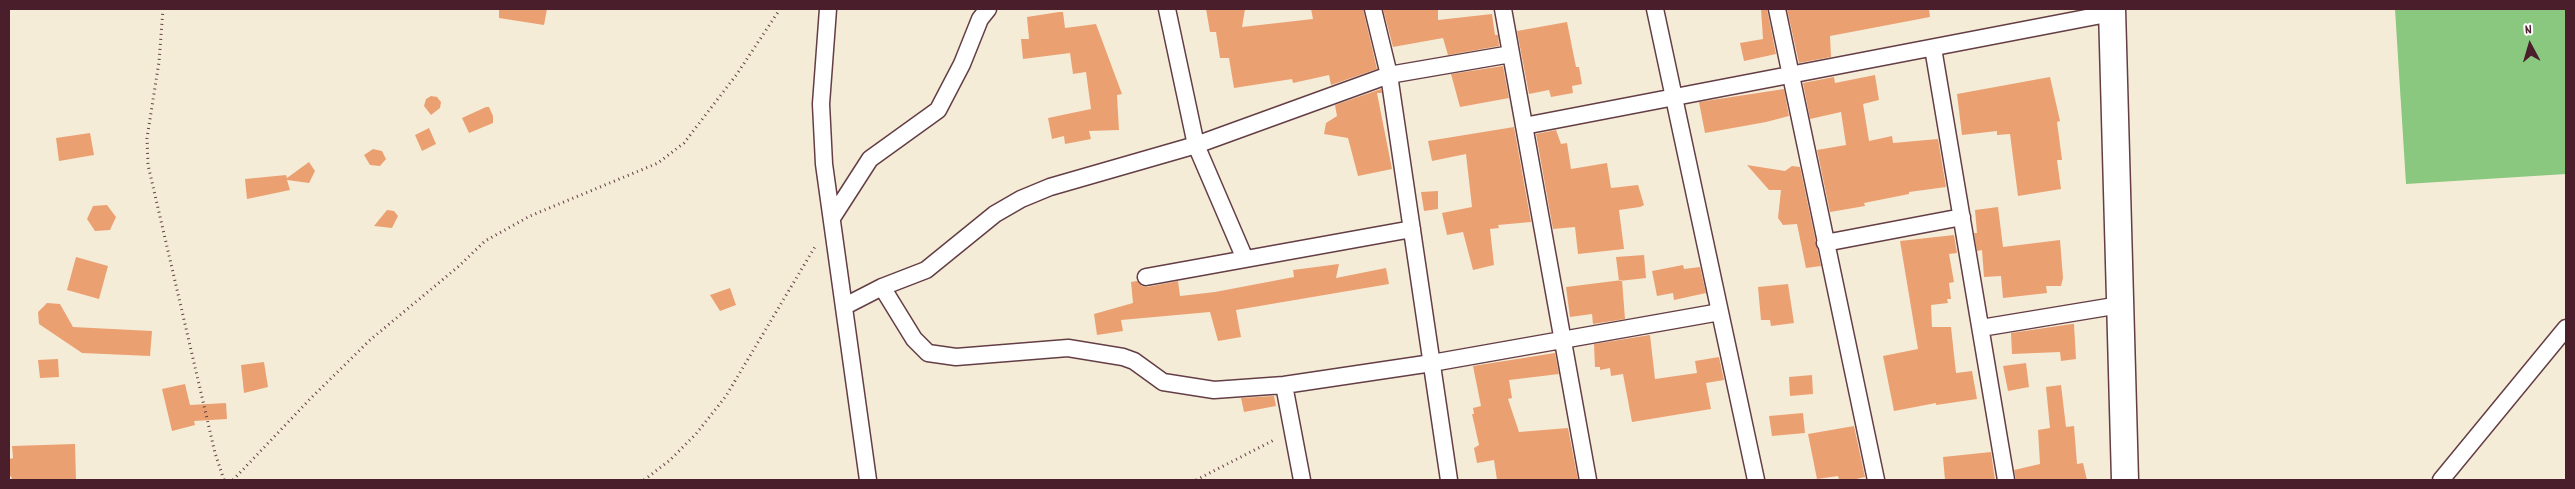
<!DOCTYPE html>
<style>
body{margin:0}
#map{position:relative;width:2575px;height:489px;overflow:hidden;background:#f5ecd8;font-family:Dekko,sans-serif}
canvas{display:block}
.frame{position:absolute;inset:0;border:10px solid #4a1f2b;pointer-events:none}
.north{position:absolute;left:2505px;top:20px;width:50px;height:50px;-webkit-text-stroke:4px #fff;paint-order:stroke;rotate:354deg;font-size:14px;font-weight:700;line-height:20px;text-align:center;color:#4a1f2b}
.north::after{content:'';display:block;margin:auto;width:18px;height:22px;background:#4a1f2b;clip-path:polygon(50% 0,100% 100%,50% 72%,0 100%)}
</style>
<div id="map">
<canvas width="2575" height="489"></canvas>
<div class="frame"></div>
<div class="north">N</div>
</div>
<script>
const context = document.querySelector('canvas').getContext('2d');
context.lineJoin = 'round';
function fillPath(path, color) { context.fillStyle = color; context.fill(path, 'evenodd'); }
const shape = rows => new Path2D(rows.map(r => 'M' + r).join(''));
function trace(path, color, width, dash) { context.strokeStyle = color; context.lineWidth = width; context.lineCap = dash ? 'butt' : 'round'; context.setLineDash(dash || []); context.stroke(path); }
const green = shape([
 [2395,9,2566,9,2566,174,2406,184]
]);
const building = shape([
 [499,9,547,9,544,25,499,18],
 [1206,9,1245,9,1242,27,1313,19,1311,9,1363,9,1377,69,1331,85,1329,75,1293,83,1292,79,1234,88,1229,58,1220,58,1216,32,1210,32],
 [1383,9,1438,9,1438,20,1492,14,1495,35,1498,35,1499,46,1448,55,1443,38,1393,47],
 [1761,9,1767,9,1776,54,1744,61,1740,43,1763,39],
 [1787,9,1929,9,1930,17,1830,36,1831,57,1799,63],
 [1059,12,1063,12,1065,28,1096,24,1122,94,1117,95,1119,130,1089,131,1091,139,1065,144,1064,136,1052,139,1048,118,1091,109,1086,72,1073,74,1070,53,1023,59,1021,39,1029,39,1027,17],
 [1567,22,1576,67,1579,67,1582,84,1572,86,1573,93,1551,97,1549,90,1529,94,1517,31],
 [1503,66,1509,98,1460,107,1451,74],
 [1875,75,1879,100,1863,104,1869,141,1892,136,1893,143,1938,139,1946,187,1909,192,1909,194,1864,203,1865,206,1830,212,1817,150,1846,145,1841,112,1810,119,1803,83,1834,77,1835,83],
 [2050,77,2060,121,2057,122,2062,160,2057,160,2061,189,2018,196,2010,134,1997,135,1997,131,1962,135,1957,94],
 [1381,89,1382,93,1377,93,1392,169,1358,176,1348,138,1324,134,1326,123,1337,116,1335,105],
 [1784,89,1789,116,1766,122,1705,133,1699,102],
 [431,96,437,97,441,102,440,108,431,115,424,106,426,99],
 [486,107,489,107,493,116,493,123,469,133,462,118],
 [1514,127,1531,222,1498,225,1499,228,1490,229,1494,265,1473,270,1463,232,1447,235,1442,213,1472,207,1466,154,1432,161,1428,141],
 [429,128,436,144,422,151,415,135],
 [1556,130,1561,144,1567,143,1571,169,1607,163,1611,188,1638,185,1644,205,1640,207,1619,210,1624,249,1578,254,1575,227,1553,229,1536,134],
 [90,133,94,155,59,161,56,138],
 [373,149,382,151,386,159,380,166,370,165,364,155],
 [309,162,315,171,309,183,287,180,290,190,247,199,245,179,286,175,287,178],
 [1747,165,1785,171,1792,166,1800,167,1821,266,1806,268,1797,224,1783,225,1778,218,1781,190,1769,190],
 [1438,191,1438,209,1424,211,1421,192],
 [107,205,116,217,110,230,95,231,87,219,93,206],
 [1998,207,2003,247,2060,240,2063,278,2061,286,2046,286,2047,293,2003,298,2001,276,1984,277,1982,250,1977,251,1974,233,1977,233,1975,210],
 [387,210,394,211,398,216,392,228,374,226],
 [1954,235,1957,253,1949,254,1954,282,1949,283,1951,299,1947,299,1948,303,1931,305,1932,327,1951,327,1956,373,1972,371,1977,399,1936,405,1936,403,1894,411,1883,356,1918,349,1900,241],
 [1644,255,1646,278,1619,281,1616,257],
 [76,257,108,266,99,299,67,290],
 [1339,264,1336,278,1386,268,1389,284,1236,310,1241,337,1218,341,1210,312,1121,320,1123,331,1097,335,1094,314,1133,303,1131,282,1137,281,1142,286,1147,287,1178,281,1180,296,1215,292,1294,277,1293,270],
 [1683,265,1684,269,1700,267,1706,293,1674,300,1673,293,1657,296,1652,271],
 [1622,280,1625,319,1593,324,1592,314,1570,317,1566,287],
 [1788,284,1794,323,1771,326,1770,320,1761,320,1758,287],
 [730,288,736,305,720,311,710,295],
 [47,303,60,304,73,327,152,331,150,356,82,353,39,324,38,312],
 [2072,324,2074,324,2076,359,2061,361,2060,352,2012,354,2011,333],
 [1650,335,1655,379,1697,373,1695,361,1719,357,1724,380,1706,383,1711,409,1632,422,1623,374,1611,376,1610,368,1600,370,1600,367,1595,367,1594,344],
 [1555,353,1559,374,1509,380,1512,398,1508,399,1519,432,1568,428,1578,480,1497,480,1494,460,1477,463,1474,448,1479,445,1472,414,1474,414,1473,408,1481,406,1473,366],
 [58,359,59,377,40,378,38,360],
 [264,362,268,387,244,393,241,365],
 [2026,363,2029,387,2008,391,2003,366],
 [1812,375,1813,394,1790,396,1789,377],
 [185,384,190,405,226,403,227,419,194,421,195,425,172,431,162,389],
 [2061,385,2066,427,2074,426,2077,464,2083,463,2087,480,2016,480,2014,470,2040,464,2038,430,2050,428,2046,387],
 [1274,396,1276,406,1244,412,1241,398],
 [1803,413,1805,433,1772,436,1769,416],
 [1854,426,1865,477,1852,480,1839,480,1838,476,1817,479,1808,434],
 [75,444,76,480,12,480,11,476,9,477,9,459,13,458,12,446],
 [1991,452,1995,480,1945,480,1943,457]
]);
const path = shape([
 [163,9,159,62,147,138,148,165,215,453,224,480],
 [233,480,312,397,370,340,459,266,485,241,530,216,658,163,684,143,737,74,780,9],
 [644,480,669,461,696,434,726,396,816,245],
 [1196,480,1276,439]
]);
const minor = shape([
 [828,9,821,104,824,164,868,480],
 [1167,9,1196,145,1245,259],
 [1373,9,1389,75,1449,480],
 [1503,9,1588,480],
 [1655,9,1756,480],
 [1777,9,1876,480],
 [1933,48,2006,480],
 [1524,126,2112,13],
 [832,218,870,159,938,110,962,64,980,19,988,9],
 [1825,243,1962,217],
 [1146,277,1412,229],
 [882,287,914,339,928,353,956,357,1068,348,1123,357,1134,361,1163,382,1214,390,1284,385,1432,363,1720,312],
 [845,306,882,287,926,270,995,214,1021,199,1050,187,1196,145,1389,75,1511,54],
 [1981,328,2120,305],
 [1284,385,1302,480],
 [2441,480,2566,328]
]);
const trunk = shape([
 [2112,9,2125,480]
]);
fillPath(green, '#8ac87f');
fillPath(building, '#eba071');
trace(minor, '#643e45', 19);
trace(trunk, '#643e45', 29);
trace(path, '#643e45', 3, [1, 4]);
trace(minor, '#fff', 16);
trace(trunk, '#fff', 26);
</script>
